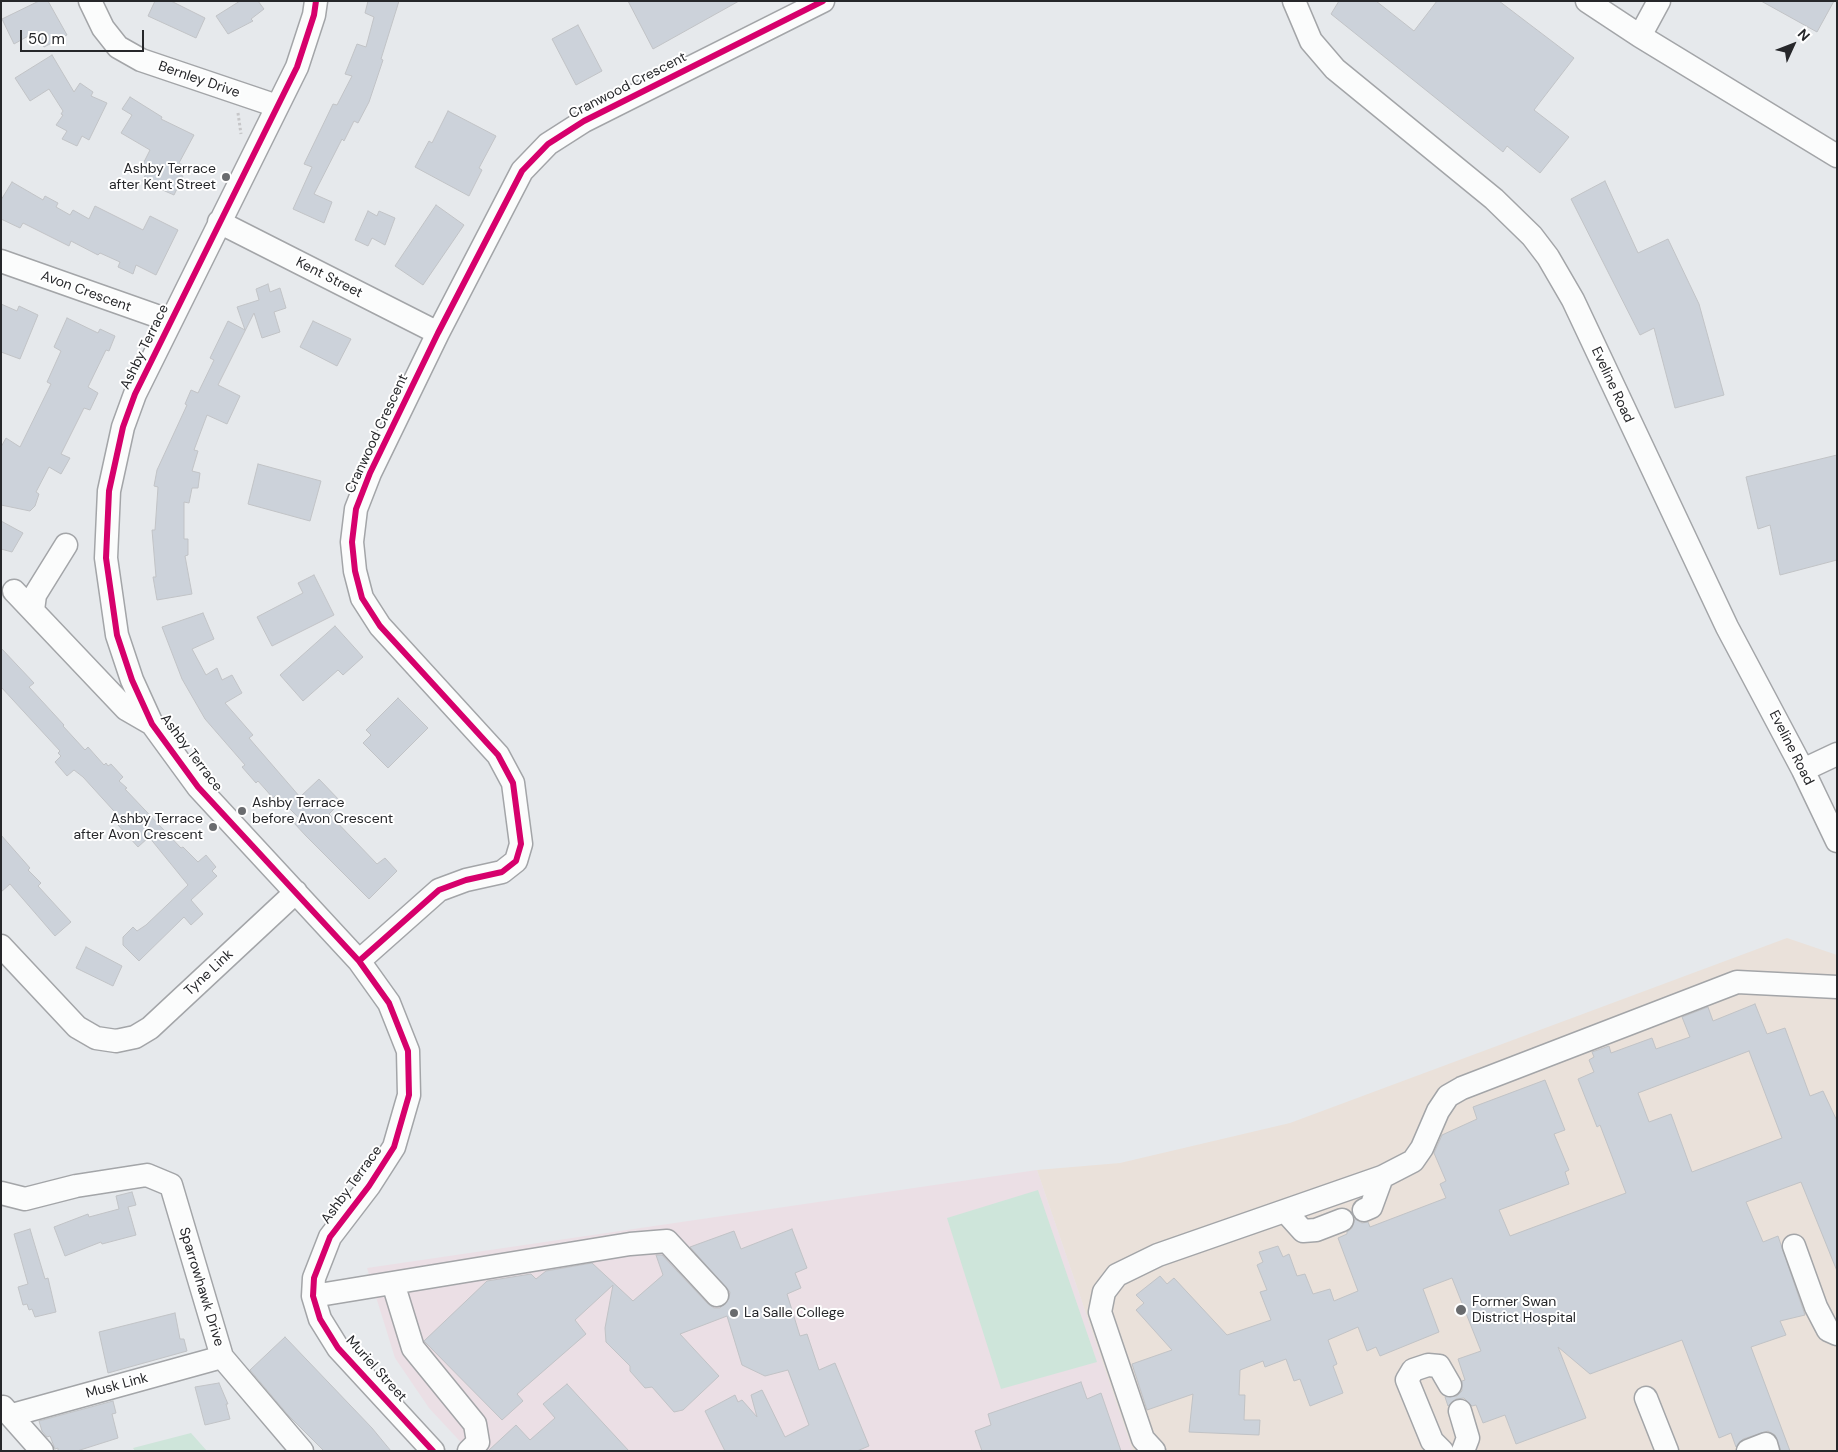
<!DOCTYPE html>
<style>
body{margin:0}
#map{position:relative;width:1838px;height:1452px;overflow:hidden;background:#e6e9ec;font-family:"DM Sans",sans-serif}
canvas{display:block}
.frame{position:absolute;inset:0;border:2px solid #26272a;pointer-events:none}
.north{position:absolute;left:1768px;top:20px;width:50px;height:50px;-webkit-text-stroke:4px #fff;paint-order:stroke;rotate:47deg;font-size:14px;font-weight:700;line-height:20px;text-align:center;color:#26272a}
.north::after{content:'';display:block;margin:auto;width:18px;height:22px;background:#26272a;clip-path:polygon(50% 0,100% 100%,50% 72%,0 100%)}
.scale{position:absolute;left:20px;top:30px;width:124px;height:22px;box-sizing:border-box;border:2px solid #26272a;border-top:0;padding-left:6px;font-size:15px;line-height:18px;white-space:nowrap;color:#26272a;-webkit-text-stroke:4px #fff;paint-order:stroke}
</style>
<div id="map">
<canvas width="1838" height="1452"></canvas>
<div class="frame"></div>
<div class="north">N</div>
<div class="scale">50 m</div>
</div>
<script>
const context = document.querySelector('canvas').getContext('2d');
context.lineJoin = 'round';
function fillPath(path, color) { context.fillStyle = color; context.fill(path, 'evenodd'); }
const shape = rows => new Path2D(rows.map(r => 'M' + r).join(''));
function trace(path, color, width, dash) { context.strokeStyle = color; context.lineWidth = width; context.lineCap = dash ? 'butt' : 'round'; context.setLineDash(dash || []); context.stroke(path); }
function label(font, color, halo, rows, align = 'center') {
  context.font = font + ' "DM Sans",sans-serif'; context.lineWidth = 4; context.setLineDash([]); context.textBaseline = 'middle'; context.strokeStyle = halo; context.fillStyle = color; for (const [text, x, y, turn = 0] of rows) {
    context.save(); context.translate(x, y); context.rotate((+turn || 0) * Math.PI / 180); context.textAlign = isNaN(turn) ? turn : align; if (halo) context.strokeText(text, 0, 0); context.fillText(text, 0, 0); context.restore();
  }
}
const education = shape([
 [1037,1170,1133,1451,469,1451,429,1408,395,1358,367,1268]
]);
const medical = shape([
 [1787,938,1837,955,1837,1451,1133,1451,1037,1170,1120,1163,1290,1123]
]);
const green = shape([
 [1038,1190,1097,1362,1001,1389,947,1218],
 [191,1433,207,1451,135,1451,133,1448]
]);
const building = shape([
 [39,1,48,1,67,35,44,47,37,31,14,44,2,19,39,1],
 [155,1,171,1,205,18,196,38,148,16,155,1],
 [240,1,258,1,264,9,251,19,253,21,228,34,216,16,240,1],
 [368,1,399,1,381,59,383,60,369,102,358,123,354,121,344,141,342,139,314,194,332,202,324,223,293,209,312,167,304,164,333,104,337,105,352,76,345,74,357,44,366,47,374,17,365,13,368,1],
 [628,1,739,1,653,49,628,1],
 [1339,1,1376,1,1414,31,1437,1,1499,1,1574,58,1534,110,1569,137,1540,173,1507,146,1503,152,1331,14,1339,1],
 [1761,1,1834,1,1817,32,1761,1],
 [578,25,602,71,576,85,552,39,578,25],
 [52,55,74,92,80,83,93,92,91,96,107,103,89,140,82,136,77,146,62,139,67,131,56,125,63,115,61,114,63,111,49,89,30,101,15,78,52,55],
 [130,97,162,117,161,119,194,135,179,163,183,165,178,174,183,176,174,195,142,181,150,167,143,164,150,150,121,133,132,115,122,109,130,97],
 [448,111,496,136,479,168,482,170,469,196,415,167,429,141,432,143,448,111],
 [1605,181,1638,253,1668,239,1699,304,1724,395,1675,408,1654,328,1640,335,1571,199,1605,181],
 [12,182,43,200,45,196,58,203,56,207,70,215,73,210,89,219,95,206,143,230,150,216,178,230,156,275,136,265,133,274,118,267,120,262,100,253,98,255,71,241,69,246,23,223,20,228,1,219,1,200,12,182],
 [436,205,464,225,423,285,395,266,436,205],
 [368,211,377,216,379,211,395,218,385,245,372,238,368,246,355,240,368,211],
 [268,284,270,292,280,288,286,308,274,312,280,332,262,338,254,313,218,385,240,396,227,424,207,415,194,450,198,451,192,471,200,473,198,488,192,488,189,503,184,502,184,539,188,539,188,555,185,556,192,594,157,600,153,577,156,577,152,530,155,530,158,487,154,486,157,470,187,405,185,404,191,390,198,393,214,360,210,358,228,321,245,330,237,307,259,300,256,289,268,284],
 [1,304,17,311,19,306,38,315,20,359,1,352,1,304],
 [67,318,98,333,100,329,115,336,109,351,106,350,88,387,98,393,90,410,84,408,61,454,70,458,61,474,49,467,36,492,39,494,35,506,30,511,1,505,1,447,6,438,20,447,51,384,47,382,61,351,54,347,67,318],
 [313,321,351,339,337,366,300,347,313,321],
 [1837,455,1837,560,1780,575,1770,525,1758,529,1746,477,1837,455],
 [258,464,321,481,310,521,248,504,258,464],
 [1,521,23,533,12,552,1,549,1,521],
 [314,575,334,615,272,646,257,617,303,593,298,583,314,575],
 [203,613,214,639,192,649,206,675,217,668,222,680,232,675,242,693,225,703,253,735,249,738,300,797,319,779,341,802,329,814,377,864,385,858,397,871,369,899,306,836,294,823,300,819,276,795,273,798,258,781,256,783,242,767,245,765,205,719,182,679,162,627,203,613],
 [335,626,363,657,343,675,338,670,303,701,280,675,335,626],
 [1,648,34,683,29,687,64,725,63,726,85,750,88,747,104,765,106,763,108,766,111,764,123,777,119,781,127,788,125,789,181,848,183,847,198,862,206,855,216,867,212,871,217,876,191,900,203,914,191,925,184,917,139,961,123,945,123,937,133,927,137,931,146,925,188,885,149,837,138,847,118,825,123,821,83,777,74,770,67,776,55,762,61,756,58,753,60,751,1,687,1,648],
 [398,698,428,728,388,768,363,743,371,735,366,730,398,698],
 [1,835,30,868,28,870,41,883,38,886,71,922,55,936,10,884,1,892,1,835],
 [86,947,122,966,113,986,76,968,86,947],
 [1755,1004,1767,1034,1785,1028,1810,1096,1823,1091,1837,1121,1837,1271,1801,1182,1746,1202,1763,1242,1778,1236,1805,1315,1780,1321,1786,1335,1751,1347,1790,1451,1781,1451,1775,1435,1768,1431,1743,1439,1736,1447,1731,1433,1719,1438,1682,1340,1590,1374,1558,1347,1586,1418,1516,1444,1505,1415,1483,1423,1476,1405,1472,1406,1464,1398,1456,1399,1448,1406,1445,1397,1457,1396,1462,1391,1462,1381,1465,1380,1458,1359,1481,1351,1452,1278,1423,1289,1439,1332,1380,1356,1376,1347,1367,1351,1358,1327,1328,1340,1337,1364,1333,1366,1343,1393,1310,1406,1300,1379,1294,1381,1286,1359,1265,1367,1263,1361,1240,1370,1239,1395,1245,1395,1244,1420,1260,1420,1259,1435,1189,1432,1193,1394,1147,1410,1132,1364,1172,1350,1136,1310,1144,1303,1136,1295,1160,1276,1167,1284,1174,1278,1227,1335,1271,1320,1260,1292,1267,1290,1257,1265,1263,1262,1259,1252,1278,1246,1283,1257,1289,1254,1297,1276,1305,1274,1313,1294,1330,1289,1334,1301,1358,1291,1338,1238,1347,1234,1347,1232,1352,1228,1355,1219,1362,1223,1368,1222,1370,1227,1446,1198,1440,1184,1446,1181,1434,1153,1442,1135,1477,1119,1473,1107,1545,1080,1565,1130,1554,1134,1569,1170,1565,1172,1569,1184,1499,1210,1510,1236,1626,1193,1600,1125,1597,1127,1578,1079,1594,1072,1589,1060,1594,1057,1592,1052,1609,1046,1611,1053,1652,1038,1656,1049,1690,1037,1682,1017,1708,1007,1713,1021,1755,1004],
 [1749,1051,1782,1138,1692,1172,1671,1114,1649,1122,1638,1093,1749,1051],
 [132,1192,136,1205,128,1207,136,1235,102,1244,101,1242,65,1256,54,1227,88,1214,89,1217,119,1209,116,1196,132,1192],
 [30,1229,45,1279,48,1278,56,1312,35,1317,32,1309,29,1310,27,1304,23,1305,18,1287,28,1284,14,1234,30,1229],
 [792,1229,807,1268,795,1273,801,1288,787,1294,800,1336,807,1334,819,1370,835,1363,869,1446,857,1451,725,1451,705,1411,735,1395,738,1402,742,1400,757,1417,751,1395,762,1390,785,1437,809,1425,788,1370,765,1376,742,1365,727,1316,680,1334,719,1376,683,1410,674,1412,652,1387,645,1388,630,1371,630,1366,606,1342,605,1328,613,1285,575,1320,586,1334,517,1394,523,1401,502,1420,424,1341,487,1281,531,1274,536,1279,546,1271,592,1263,633,1301,663,1275,656,1255,662,1255,708,1304,714,1308,720,1308,729,1299,730,1292,690,1247,734,1231,741,1249,792,1229],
 [175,1313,180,1339,184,1339,187,1351,108,1373,99,1332,175,1313],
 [285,1337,372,1428,391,1451,324,1451,288,1415,250,1370,285,1337],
 [1081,1382,1087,1399,1101,1393,1121,1451,982,1451,975,1431,991,1425,988,1414,1081,1382],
 [219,1383,228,1404,226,1404,230,1419,205,1425,195,1387,219,1383],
 [567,1384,629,1451,488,1451,516,1425,530,1440,555,1418,543,1404,567,1384],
 [113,1401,116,1413,112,1414,118,1438,77,1451,58,1451,58,1448,55,1449,50,1436,47,1437,42,1431,39,1421,113,1401]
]);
const path = shape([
 [238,113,241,134]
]);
const minor = shape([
 [90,1,103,28,118,47,141,60,277,106],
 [316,1,314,15,297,67,135,394,123,427,109,491,106,558,117,635,132,680,152,724,198,787,359,961,389,1003,408,1051,409,1095,394,1147,369,1186,330,1237,314,1278,313,1296,320,1319,338,1348,433,1451],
 [1294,1,1311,41,1335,69,1494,199,1532,236,1548,257,1573,300,1727,627,1803,770,1837,841],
 [1587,1,1640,36],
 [1659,1,1640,36,1837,156],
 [219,222,438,333],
 [1,261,171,321],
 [14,591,126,709,152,724],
 [33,610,35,595,66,545],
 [1803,770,1837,754],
 [1,946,77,1027,96,1038,116,1041,135,1037,150,1028,296,892],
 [359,961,439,890,466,880,502,872,516,861,521,844,513,783,498,755,380,626,362,598,355,571,352,542,356,509,370,473,438,333,522,171,548,144,584,121,823,1],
 [1,1193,25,1199,76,1186,147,1175,171,1185,222,1357,302,1451],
 [1364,1210,1371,1207,1382,1177],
 [1285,1211,1303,1231,1316,1230,1342,1220],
 [1794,1246,1816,1307,1828,1330,1837,1334],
 [393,1283,413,1348,475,1424,478,1442,469,1451],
 [313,1296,630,1244,667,1241,717,1295],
 [1646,1398,1667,1451],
 [3,1407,42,1451],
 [1460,1411,1468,1438,1463,1451],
 [12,1415,222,1357],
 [1154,1451,1143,1439,1100,1312,1104,1292,1117,1275,1158,1255,1382,1177,1413,1161,1422,1148,1438,1111,1448,1096,1462,1088,1737,982,1837,987],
 [1442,1451,1432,1441,1407,1380,1413,1370,1428,1365,1439,1366,1450,1385],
 [1748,1451,1766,1444,1768,1451]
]);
const cycleway = shape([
 [316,1,314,15,297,67,135,394,123,427,109,491,106,558,117,635,132,680,152,724,198,787,359,961,389,1003,408,1051,409,1095,394,1147,369,1186,330,1237,314,1278,313,1296,320,1319,338,1348,433,1451],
 [359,961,439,890,466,880,502,872,516,861,521,844,513,783,498,755,380,626,362,598,355,571,352,542,356,509,370,473,438,333,522,171,548,144,584,121,823,1]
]);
const markers = [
 [226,177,5,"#696b6e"],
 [242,811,5,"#696b6e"],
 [213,827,5,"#696b6e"],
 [1461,1310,6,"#696b6e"],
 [734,1313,5,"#696b6e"]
];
const streetNames = [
 ["Bernley Drive",199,80,19],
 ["Cranwood Crescent",628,86,-27],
 ["Kent Street",329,278,27],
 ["Avon Crescent",86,292,20],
 ["Ashby Terrace",145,347,-64],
 ["Eveline Road",1612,385,65],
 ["Cranwood Crescent",377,434,-65],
 ["Eveline Road",1791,748,63],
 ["Ashby Terrace",191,753,53],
 ["Tyne Link",209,973,-43],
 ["Ashby Terrace",352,1185,-54],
 ["Sparrowhawk Drive",201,1287,73],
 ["Muriel Street",376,1369,48],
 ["Musk Link",117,1386,-15]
];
const poiNames = [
 ["Ashby Terrace",216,169,"right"],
 ["after Kent Street",216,185,"right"],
 ["Ashby Terrace",252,803],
 ["before Avon Crescent",252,819],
 ["Ashby Terrace",203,819,"right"],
 ["after Avon Crescent",203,835,"right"],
 ["Former Swan",1472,1302],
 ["District Hospital",1472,1318],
 ["La Salle College",744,1313]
];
fillPath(education, '#ebdfe5');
fillPath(medical, '#eae1da');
fillPath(green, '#cee5da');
fillPath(building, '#ccd2da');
trace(building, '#c1c3c6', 1);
trace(minor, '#a3a5a8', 25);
trace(path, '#c6c6c8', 3, [2.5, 2.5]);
trace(minor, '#fbfcfc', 22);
trace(cycleway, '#d6006c', 6);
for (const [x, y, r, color] of markers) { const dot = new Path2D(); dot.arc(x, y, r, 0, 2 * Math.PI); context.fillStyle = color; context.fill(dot); trace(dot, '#fff', 2); }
label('14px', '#26272a', '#fff', streetNames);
label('14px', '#26272a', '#fff', poiNames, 'left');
</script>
